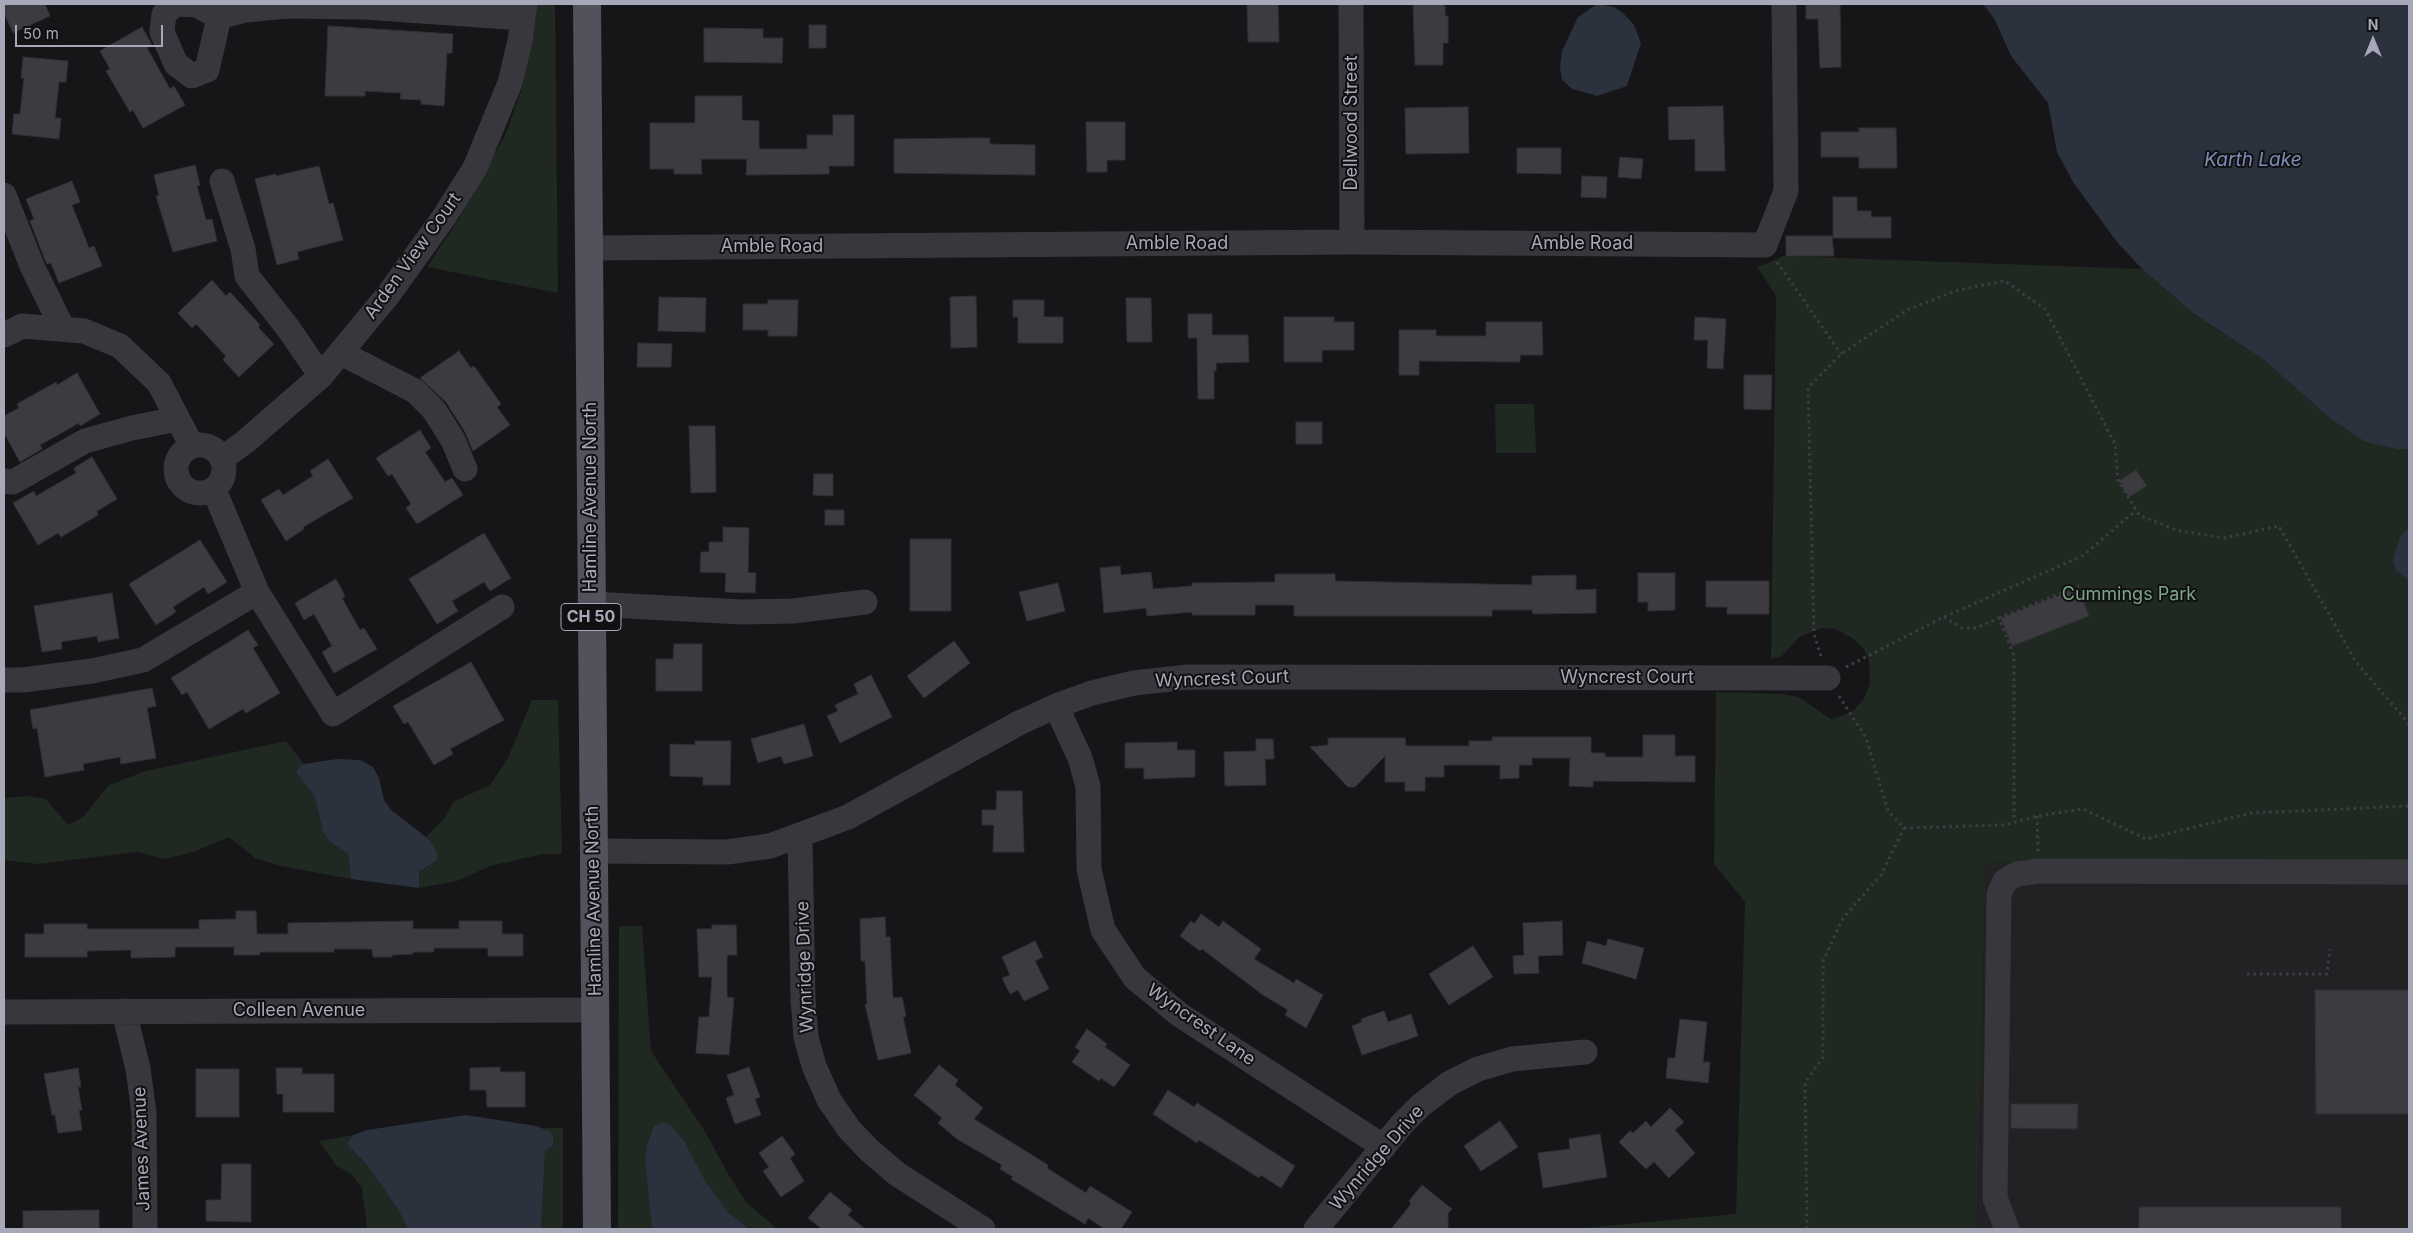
<!DOCTYPE html>
<style>
body{margin:0}
#map{position:relative;width:2413px;height:1233px;overflow:hidden;background:#161618;font-family:Inter,sans-serif}
canvas{display:block}
.frame{position:absolute;inset:0;border:5px solid #a7a9b9;pointer-events:none}
.north{position:absolute;left:2348px;top:15px;width:50px;height:50px;-webkit-text-stroke:4px #111113;paint-order:stroke;rotate:0deg;font-size:14px;font-weight:700;line-height:20px;text-align:center;color:#a7a9b9}
.north::after{content:'';display:block;margin:auto;width:18px;height:22px;background:#a7a9b9;clip-path:polygon(50% 0,100% 100%,50% 72%,0 100%)}
.scale{position:absolute;left:15px;top:25px;width:148px;height:22px;box-sizing:border-box;border:2px solid #a7a9b9;border-top:0;padding-left:6px;font-size:15px;line-height:18px;white-space:nowrap;color:#a7a9b9;-webkit-text-stroke:4px #111113;paint-order:stroke}
</style>
<div id="map">
<canvas width="2413" height="1233"></canvas>
<div class="frame"></div>
<div class="north">N</div>
<div class="scale">50 m</div>
</div>
<script>
const context = document.querySelector('canvas').getContext('2d');
context.lineJoin = 'round';
function fillPath(path, color) { context.fillStyle = color; context.fill(path, 'evenodd'); }
const shape = rows => new Path2D(rows.map(r => 'M' + r).join(''));
function trace(path, color, width, dash) { context.strokeStyle = color; context.lineWidth = width; context.lineCap = dash ? 'butt' : 'round'; context.setLineDash(dash || []); context.stroke(path); }
function label(font, color, halo, rows, align = 'center') {
  context.font = font + ' Inter,sans-serif'; context.lineWidth = 4; context.setLineDash([]); context.textBaseline = 'middle'; context.strokeStyle = halo; context.fillStyle = color; for (const [text, x, y, turn = 0] of rows) {
    context.save(); context.translate(x, y); context.rotate((+turn || 0) * Math.PI / 180); context.textAlign = isNaN(turn) ? turn : align; if (halo) context.strokeText(text, 0, 0); context.fillText(text, 0, 0); context.restore();
  }
}
const built = shape([
 [2409,860,2409,1229,1977,1229,1986,863]
]);
const green = shape([
 [537,4,555,4,558,293,427,267,460,217,505,135,522,89,533,37],
 [1783,256,2142,269,2193,313,2264,360,2332,420,2365,442,2396,449,2409,449,2409,860,1986,863,1977,1229,1572,1229,1736,1214,1745,902,1714,864,1716,692,1781,694,1799,697,1832,720,1853,711,1863,700,1870,684,1869,659,1863,648,1854,639,1835,629,1822,628,1799,637,1782,656,1771,659,1776,296,1757,266,1766,264],
 [1495,404,1534,404,1536,453,1496,453],
 [532,700,558,700,562,854,543,854,490,866,457,881,419,888,419,872,429,866,433,845,426,837,444,819,453,802,490,785,507,760],
 [286,741,304,764,297,769,297,773,315,797,323,832,329,841,348,854,351,879,281,866,255,858,229,837,193,852,165,859,137,852,38,864,4,860,4,798,28,796,46,799,68,825,83,817,108,786,127,778,146,771],
 [619,926,642,926,651,1051,706,1133,728,1174,746,1202,777,1229,749,1229,726,1210,704,1179,645,1162,652,1229,618,1229],
 [543,1128,563,1128,563,1229,541,1229,545,1151,549,1131],
 [353,1135,348,1142,353,1152,368,1166,399,1211,408,1229,367,1229,362,1188,352,1175,336,1165,319,1141]
]);
const water = shape([
 [1597,4,1614,7,1623,13,1634,25,1641,43,1627,86,1597,96,1572,89,1562,80,1560,67,1562,51,1578,17],
 [1983,4,2409,4,2409,449,2396,449,2365,442,2332,420,2264,360,2193,313,2142,269,2117,242,2073,182,2057,152,2048,103,2011,56,1994,18],
 [2409,528,2409,581,2396,570,2393,561,2400,536],
 [337,759,360,760,373,767,379,778,384,800,391,810,426,837,433,845,437,853,437,860,419,872,419,888,351,879,348,854,329,841,323,832,315,797,297,773,297,769,304,764],
 [466,1115,536,1126,549,1131,553,1136,553,1146,545,1151,541,1229,408,1229,399,1211,368,1166,349,1147,348,1142,353,1135,367,1130],
 [663,1122,670,1125,684,1141,704,1179,726,1210,749,1229,652,1229,645,1162,647,1146,654,1126]
]);
const building = shape([
 [4,4,45,4,50,16,13,33,4,13,4,4],
 [1247,4,1278,4,1279,42,1248,42,1247,4],
 [1413,4,1442,4,1445,6,1445,16,1448,16,1448,43,1443,43,1443,65,1415,65,1413,4],
 [1806,4,1840,4,1841,67,1820,68,1818,19,1806,19,1806,4],
 [809,25,826,25,826,48,809,48,809,25],
 [328,26,453,34,452,53,447,53,444,106,421,104,421,100,400,99,401,93,365,91,365,96,325,96,328,26],
 [142,27,152,45,147,48,170,89,174,86,185,105,143,128,133,110,130,112,106,71,110,69,100,51,142,27],
 [704,28,763,29,763,38,783,38,782,63,704,62,704,28],
 [23,57,68,61,66,82,59,82,55,118,61,118,59,139,12,134,14,114,20,114,24,78,21,78,23,57],
 [695,96,742,96,742,120,759,121,759,149,807,149,807,135,833,135,833,115,854,115,854,166,829,166,829,174,746,175,747,159,701,159,702,174,674,174,674,169,650,169,650,123,695,123,695,96],
 [1723,106,1725,171,1695,171,1695,139,1669,140,1668,107,1723,106],
 [1468,107,1469,153,1406,154,1405,108,1468,107],
 [1086,122,1125,122,1125,160,1107,160,1107,172,1087,172,1086,122],
 [1859,128,1896,128,1897,168,1859,168,1859,157,1821,157,1821,132,1859,132,1859,128],
 [970,138,990,138,990,144,1035,145,1035,175,894,173,894,139,970,138],
 [1517,148,1561,148,1561,174,1517,173,1517,148],
 [1620,157,1643,159,1641,179,1618,177,1620,157],
 [195,165,200,185,197,186,206,220,212,219,217,241,173,252,156,196,159,195,154,175,195,165],
 [319,166,329,204,333,203,343,240,297,252,299,259,277,265,255,179,275,174,276,176,319,166],
 [1582,176,1607,177,1606,198,1581,197,1582,176],
 [72,181,80,202,72,205,89,248,94,246,102,266,59,283,51,263,47,264,45,260,30,221,34,219,26,199,72,181],
 [1833,197,1857,197,1857,211,1871,211,1871,217,1891,217,1891,238,1833,238,1833,197],
 [1786,236,1832,236,1834,256,1786,256,1786,236],
 [212,280,226,296,230,292,260,325,258,327,274,344,239,377,223,360,226,356,196,324,192,328,178,313,212,280],
 [976,296,977,347,951,348,950,297,976,296],
 [659,297,706,298,705,332,658,331,659,297],
 [1126,298,1151,298,1152,342,1127,342,1126,298],
 [768,300,798,300,797,336,768,336,768,330,743,330,743,304,768,304,768,300],
 [1013,300,1044,300,1044,317,1063,317,1063,343,1018,343,1018,317,1013,317,1013,300],
 [1188,314,1212,314,1212,335,1248,335,1249,362,1216,363,1216,371,1214,371,1214,399,1198,399,1197,338,1188,338,1188,314],
 [1284,317,1334,317,1334,322,1354,322,1354,350,1322,350,1322,362,1284,362,1284,317],
 [1695,317,1726,319,1723,369,1707,368,1708,340,1694,340,1695,317],
 [1486,322,1542,322,1543,355,1520,355,1520,362,1419,361,1419,375,1399,375,1399,330,1436,330,1436,336,1486,336,1486,322],
 [638,343,672,344,671,367,637,367,638,343],
 [459,351,471,368,474,366,501,404,497,407,510,425,473,451,465,432,446,402,420,378,459,351],
 [77,373,100,414,80,426,79,423,40,445,42,449,20,462,4,433,4,416,19,408,17,404,56,382,57,385,77,373],
 [1744,375,1772,375,1771,410,1744,409,1744,375],
 [1296,422,1322,422,1322,444,1296,444,1296,422],
 [689,426,715,426,716,492,691,493,689,426],
 [420,430,431,448,425,452,445,482,452,478,463,495,417,524,406,508,411,504,392,474,388,476,376,458,420,430],
 [92,457,117,499,97,511,98,515,61,537,58,533,38,545,13,503,34,491,36,496,76,473,74,468,92,457],
 [328,459,353,498,303,527,304,529,286,541,261,500,279,489,283,495,313,476,310,471,328,459],
 [2136,470,2147,486,2129,497,2119,481,2136,470],
 [814,474,833,474,833,496,813,495,814,474],
 [825,510,844,510,844,525,825,525,825,510],
 [723,527,749,528,748,573,756,573,755,593,725,592,726,573,700,572,701,552,709,552,709,542,723,542,723,527],
 [484,533,511,578,490,591,484,582,452,601,458,611,437,624,409,579,484,533],
 [910,539,951,539,951,611,910,611,910,539],
 [200,540,227,582,208,594,204,587,173,607,176,612,156,625,129,584,200,540],
 [1120,566,1121,575,1151,572,1153,589,1192,586,1192,583,1275,582,1275,574,1335,574,1335,581,1532,585,1532,576,1576,575,1576,590,1596,589,1596,613,1533,614,1532,610,1492,610,1492,616,1294,616,1294,605,1255,605,1255,615,1192,615,1192,612,1147,616,1146,608,1104,613,1100,568,1120,566],
 [1638,573,1675,573,1675,610,1648,611,1648,602,1638,602,1638,573],
 [336,579,345,596,342,598,360,630,364,628,377,649,334,673,322,652,332,646,314,614,304,620,295,603,336,579],
 [1706,581,1769,581,1769,614,1727,614,1727,607,1706,607,1706,581],
 [1058,583,1065,611,1027,621,1019,592,1058,583],
 [2078,588,2089,616,2012,646,2001,618,2078,588],
 [112,593,119,638,98,642,97,636,61,642,62,649,42,652,34,606,112,593],
 [248,630,258,645,253,648,280,693,246,713,243,709,209,729,187,692,182,695,171,678,248,630],
 [954,641,970,663,924,698,907,676,954,641],
 [674,644,702,644,702,691,656,691,656,659,673,659,674,644],
 [471,662,504,720,450,749,453,754,434,765,408,722,404,724,393,706,471,662],
 [871,675,892,717,840,743,827,716,838,711,835,705,858,694,854,684,871,675],
 [152,688,156,706,147,708,156,758,121,764,120,757,83,764,84,770,45,777,37,728,33,729,30,710,152,688],
 [804,724,813,756,784,764,781,756,758,763,751,739,804,724],
 [1643,735,1675,735,1675,756,1695,756,1695,782,1593,781,1593,787,1569,786,1570,758,1532,758,1532,765,1519,765,1519,778,1500,779,1500,765,1444,765,1444,777,1425,777,1425,791,1405,791,1405,782,1385,782,1385,756,1355,787,1348,787,1310,747,1328,745,1328,738,1405,738,1406,746,1469,746,1469,741,1492,741,1492,737,1591,737,1591,753,1605,753,1605,757,1643,757,1643,735],
 [1256,739,1273,739,1274,759,1265,759,1266,785,1225,786,1224,752,1256,751,1256,739],
 [695,741,731,741,730,785,703,785,703,777,670,776,670,744,695,745,695,741],
 [1177,742,1177,750,1195,750,1195,777,1144,779,1144,768,1125,768,1125,743,1177,742],
 [997,791,1022,791,1024,852,993,852,994,825,982,825,982,810,996,810,997,791],
 [236,911,256,911,257,934,288,934,288,923,413,921,413,929,459,929,459,921,502,921,502,934,523,934,523,956,488,956,488,948,434,948,434,952,413,952,413,954,392,955,392,957,373,957,372,949,334,949,334,952,260,952,260,955,234,955,234,947,175,947,175,957,131,958,131,950,87,951,87,957,25,957,25,934,44,934,44,924,87,924,87,929,199,929,199,920,236,919,236,911],
 [1201,914,1219,927,1223,921,1261,949,1254,959,1294,983,1296,979,1323,995,1306,1028,1285,1015,1288,1010,1263,995,1202,949,1200,951,1180,936,1191,921,1194,924,1201,914],
 [885,917,886,937,890,937,893,998,902,997,906,1016,903,1017,911,1053,878,1060,865,1004,867,1004,865,961,861,961,860,919,885,917],
 [1562,921,1563,955,1538,956,1539,973,1514,974,1513,956,1524,955,1523,923,1562,921],
 [712,925,736,925,737,955,727,955,727,997,734,998,729,1055,696,1053,699,1017,709,1017,712,977,699,977,697,929,712,929,712,925],
 [1608,939,1644,948,1636,979,1582,963,1587,941,1606,946,1608,939],
 [1035,941,1043,957,1035,961,1049,989,1024,1001,1018,990,1010,994,1002,978,1010,975,1002,957,1035,941],
 [1473,946,1493,977,1449,1005,1429,974,1473,946],
 [2315,990,2409,990,2409,1114,2316,1114,2315,990],
 [1384,1011,1388,1022,1411,1014,1418,1036,1362,1055,1352,1026,1362,1022,1361,1019,1384,1011],
 [1680,1019,1707,1022,1703,1062,1710,1062,1708,1083,1666,1078,1668,1058,1675,1058,1680,1019],
 [1087,1029,1107,1044,1105,1047,1130,1065,1114,1087,1101,1078,1099,1081,1072,1062,1080,1051,1075,1047,1087,1029],
 [939,1065,958,1080,955,1085,983,1108,974,1119,1048,1165,1047,1168,1086,1193,1090,1186,1132,1212,1121,1229,1105,1229,1088,1218,1085,1224,1011,1179,1013,1177,1000,1169,1002,1165,957,1139,938,1123,942,1118,914,1095,939,1065],
 [500,1067,500,1072,525,1072,525,1107,487,1107,486,1090,470,1090,470,1068,500,1067],
 [749,1067,760,1097,755,1099,761,1115,735,1124,726,1098,734,1095,727,1075,749,1067],
 [78,1068,81,1087,78,1087,82,1110,79,1110,82,1130,58,1133,55,1115,52,1115,44,1074,78,1068],
 [276,1068,302,1068,302,1074,334,1074,334,1112,283,1112,283,1094,277,1094,276,1068],
 [196,1069,239,1069,239,1117,196,1117,196,1069],
 [1168,1090,1194,1107,1197,1103,1295,1166,1281,1188,1261,1175,1259,1178,1199,1140,1197,1143,1153,1114,1168,1090],
 [2011,1104,2078,1104,2077,1129,2011,1128,2011,1104],
 [1670,1108,1684,1122,1675,1130,1695,1153,1669,1178,1654,1162,1646,1169,1619,1142,1630,1131,1633,1133,1646,1121,1651,1127,1670,1108],
 [1500,1121,1518,1147,1481,1171,1464,1146,1500,1121],
 [1600,1134,1607,1177,1543,1188,1538,1153,1570,1149,1569,1139,1600,1134],
 [782,1136,795,1154,790,1158,804,1181,781,1197,763,1171,769,1167,759,1153,782,1136],
 [222,1164,251,1164,251,1222,206,1221,206,1200,221,1200,222,1164],
 [1422,1185,1452,1209,1448,1213,1448,1229,1391,1229,1411,1204,1409,1201,1422,1185],
 [830,1192,852,1210,848,1215,865,1229,822,1229,808,1218,830,1192],
 [2139,1207,2341,1207,2341,1229,2139,1229,2139,1207],
 [99,1210,99,1229,23,1229,23,1211,99,1210]
]);
const path = shape([
 [1777,262,1841,354],
 [1944,617,1962,628,1976,628,1999,618,2014,656,2014,822],
 [1999,618,2079,586],
 [1821,656,1814,634,1808,388,1841,354,1909,309,1958,290,2005,281,2045,309,2115,444,2118,480,2139,515,2176,530,2224,538,2279,526,2356,662,2409,724],
 [1846,667,1944,617,2084,555,2136,510],
 [1839,696,1866,738,1888,811,1904,828,2004,825,2037,816,2083,809,2146,839,2251,813,2409,806],
 [2037,816,2038,851],
 [2247,974,2327,974,2330,949],
 [1807,1229,1805,1083,1823,1057,1823,961,1843,918,1881,875,1904,828]
]);
const minor = shape([
 [175,4,164,14,162,32,176,64,192,76,207,70,219,17],
 [176,4,197,5,219,17,246,10,286,6,364,7,523,18],
 [1351,4,1352,242],
 [222,181,243,249,247,276,288,328,321,376],
 [4,195,32,266,63,329],
 [589,248,1352,242,1765,245,1786,191,1784,4],
 [4,335,22,326,84,331,120,346,159,383,192,446],
 [341,353,415,391,434,410,453,440,465,469],
 '176 469a24 24 0 1 1 48 0a24 24 0 1 1-48 0Z',
 [223,458,245,442,321,376,388,295,444,217,475,168,510,83,520,41,525,4],
 [4,481,13,482,85,441,132,428,177,419],
 [214,490,257,592,333,714,502,607],
 [591,604,742,612,793,611,865,602],
 [4,680,23,680,92,671,143,660,257,592],
 [1056,706,1080,758,1088,786,1089,869,1103,930,1135,978,1180,1015,1384,1147],
 [800,836,803,1000,806,1037,814,1066,829,1100,849,1129,869,1150,897,1174,983,1229],
 [593,851,727,852,770,846,848,817,1019,723,1056,706,1092,693,1134,683,1188,677,1828,678],
 [124,1011,138,1069,144,1113,145,1229],
 [4,1012,595,1010],
 [1316,1229,1402,1124,1421,1105,1450,1083,1478,1069,1512,1059,1585,1052],
 [2007,1229,1995,1198,1999,894,2005,881,2017,874,2039,871,2409,872]
]);
const major = shape([
 [587,4,597,1229]
]);
const shields = [
 [591,617,60]
];
const shieldNames = [
 ["CH 50",591,617]
];
const streetNames = [
 ["Dellwood Street",1352,123,-90],
 ["Amble Road",1177,244],
 ["Amble Road",1582,244],
 ["Amble Road",772,247],
 ["Arden View Court",413,256,-54],
 ["Hamline Avenue North",591,497,-90],
 ["Wyncrest Court",1627,678],
 ["Wyncrest Court",1222,679,-2],
 ["Hamline Avenue North",594,901,-91],
 ["Wynridge Drive",805,967,-92],
 ["Colleen Avenue",299,1011],
 ["Wyncrest Lane",1201,1025,35],
 ["James Avenue",142,1149,-92],
 ["Wynridge Drive",1377,1158,-49]
];
const parkNames = [
 ["Cummings Park",2129,595]
];
const waterNames = [
 ["Karth Lake",2253,160]
];
fillPath(built, '#222225');
fillPath(green, '#202822');
fillPath(water, '#2b313d');
fillPath(building, '#3b3b40');
trace(building, '#313034', 1);
trace(path, '#3d3d44', 3, [2.5, 4]);
trace(minor, '#37373d', 25);
trace(major, '#52525c', 28);
for (const [x, y, w] of shields) { const box = new Path2D(); box.roundRect(x - w / 2, y - 13.5, w, 27, 4); context.fillStyle = '#111113'; context.fill(box); trace(box, '#a7a9b9', 1); }
label('bold 16px', '#a7a9b9', null, shieldNames);
label('18px', '#a7a9b9', '#111113', streetNames);
label('18px', '#7da588', '#111113', parkNames);
label('italic 19px', '#7c8eb5', '#111113', waterNames);
</script>
